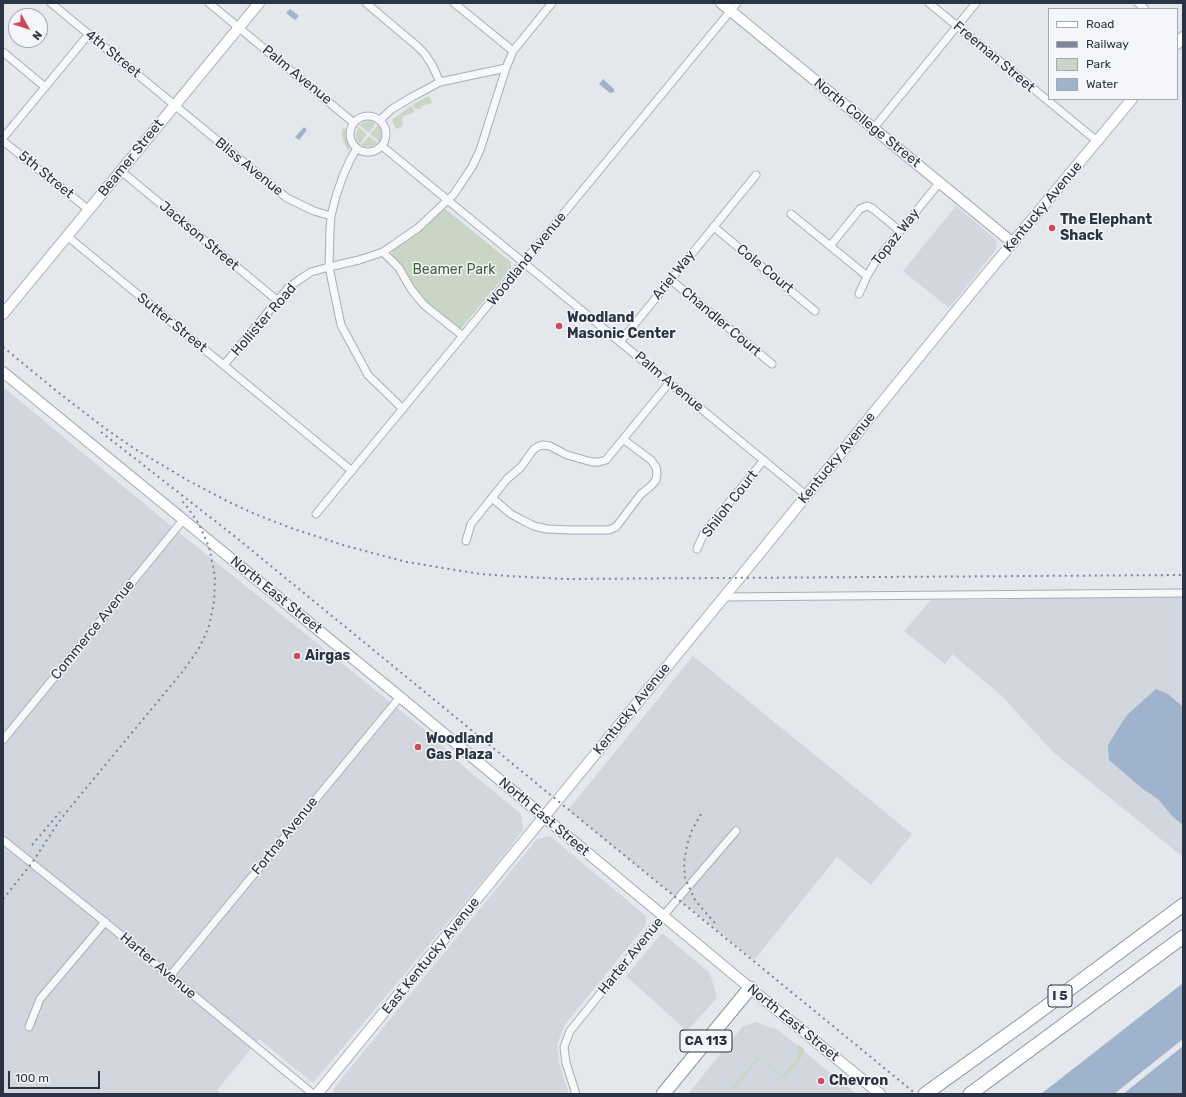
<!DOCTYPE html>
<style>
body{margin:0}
#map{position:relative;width:1186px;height:1097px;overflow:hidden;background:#e4e7ec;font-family:Rubik,sans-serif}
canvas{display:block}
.frame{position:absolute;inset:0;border:4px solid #2b3445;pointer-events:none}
.legend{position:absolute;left:1048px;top:8px;width:130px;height:92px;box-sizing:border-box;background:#f4f6f9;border:1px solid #a4a8b1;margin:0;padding:5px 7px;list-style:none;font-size:12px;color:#2b3445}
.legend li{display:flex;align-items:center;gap:8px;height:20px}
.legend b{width:20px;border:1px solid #a4a8b1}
.north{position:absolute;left:8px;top:8px;width:40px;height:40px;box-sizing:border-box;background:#f4f6f9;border:1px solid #a4a8b1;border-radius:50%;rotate:129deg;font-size:11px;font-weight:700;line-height:16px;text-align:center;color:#2b3445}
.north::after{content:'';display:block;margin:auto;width:14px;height:18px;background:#d1495b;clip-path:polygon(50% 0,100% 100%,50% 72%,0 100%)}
.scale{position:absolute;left:8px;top:1071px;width:92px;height:18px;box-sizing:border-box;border:2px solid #2b3445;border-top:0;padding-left:5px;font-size:12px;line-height:14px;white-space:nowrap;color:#2b3445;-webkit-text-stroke:3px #f4f6f9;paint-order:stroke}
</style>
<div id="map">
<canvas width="1186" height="1097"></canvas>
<div class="frame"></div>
<ul class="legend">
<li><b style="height:5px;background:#fff"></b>Road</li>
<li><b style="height:5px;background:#7d8696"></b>Railway</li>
<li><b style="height:11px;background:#c9d6c5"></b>Park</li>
<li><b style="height:11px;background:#9fb4cc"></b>Water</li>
</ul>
<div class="north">N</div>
<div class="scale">100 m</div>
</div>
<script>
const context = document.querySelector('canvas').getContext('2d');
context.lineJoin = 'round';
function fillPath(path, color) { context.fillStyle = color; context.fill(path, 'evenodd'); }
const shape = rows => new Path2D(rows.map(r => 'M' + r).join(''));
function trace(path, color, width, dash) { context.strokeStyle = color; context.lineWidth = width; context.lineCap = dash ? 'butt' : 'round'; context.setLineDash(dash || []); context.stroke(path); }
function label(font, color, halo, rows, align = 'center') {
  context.font = font + ' Rubik,sans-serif'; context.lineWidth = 3; context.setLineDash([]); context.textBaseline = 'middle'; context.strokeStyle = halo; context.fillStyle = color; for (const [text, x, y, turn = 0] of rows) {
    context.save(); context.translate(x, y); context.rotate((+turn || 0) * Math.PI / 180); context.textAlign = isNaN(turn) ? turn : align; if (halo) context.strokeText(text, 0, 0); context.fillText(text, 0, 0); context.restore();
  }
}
const built = shape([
 [956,206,993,237,996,241,997,245,995,251,949,308,903,271],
 [3,387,176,530,436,739,464,767,521,814,523,830,496,865,313,1083,259,1039,217,1090,221,1094,3,1094],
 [1183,593,1183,857,1052,751,1002,696,952,654,945,664,904,631,931,600,991,600],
 [693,656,912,834,871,885,837,857,754,960,568,810],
 [550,836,646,916,646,925,566,1023,557,1044,559,1063,569,1094,333,1094,334,1088,537,839],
 [662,933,710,973,717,998,687,1031,626,976],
 [756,1022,778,1030,856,1094,688,1094,743,1026]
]);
const green = shape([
 [429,96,432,103,422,106,420,109,415,109,413,104],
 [412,105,414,112,404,116,402,119,403,124,401,127,396,129,392,120],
 [369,121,376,123,369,133,359,125,364,122],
 [378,125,381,129,382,134,380,142,370,134],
 [358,127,367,134,360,144,356,139,356,134],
 [343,128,347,130,347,140,350,147,348,151,343,140,342,134],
 [369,136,378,143,371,147,362,146,361,145],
 [444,208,511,262,511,268,460,330,424,300,411,282,402,265,392,254,393,249],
 [798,1044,804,1049,803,1056,784,1079,759,1059,734,1089,732,1087,758,1057,782,1076,798,1058]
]);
const water = shape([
 [290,9,299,16,295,20,286,13],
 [603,79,614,89,614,92,610,93,599,84],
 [304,127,307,130,299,140,295,137],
 [1156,689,1168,694,1183,707,1183,825,1173,817,1158,799,1143,789,1109,760,1108,745,1119,727,1127,715],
 [1183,983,1183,1039,1114,1094,1041,1094],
 [1183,1046,1183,1094,1123,1094]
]);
const street = shape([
 [51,3,287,198,314,211,331,216],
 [209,3,354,123],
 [366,3,417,46,425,54,432,65,440,82],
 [454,3,513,51],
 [929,3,1097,141],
 [1138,3,1145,9],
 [3,52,45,87],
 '350 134a18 18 0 1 1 36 0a18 18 0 1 1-36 0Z',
 [380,120,392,109,412,97,440,82,506,68,513,51,552,3],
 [873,129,976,3],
 [3,138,89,34],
 [3,141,89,210],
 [382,146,807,496],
 [357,148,350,160,343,176,336,196,331,216,330,230,329,267,341,325,368,375,403,409],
 [121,171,278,301],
 [791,214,867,276],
 [714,227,815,311],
 [67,236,352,471],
 [830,246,860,209,867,206,872,208,900,231],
 [383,252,399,268,411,289,424,305,463,336],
 [671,280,772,364],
 [859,294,867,276,876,261,939,183],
 [620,342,756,175],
 [224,365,288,288,299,280,311,272,329,267,359,260,383,252,418,228,454,194,472,167,480,150,506,68],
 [492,498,511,514,522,520,534,526,547,529,571,530,609,530,616,527,641,494,651,486,656,480,657,473,656,467,651,460,623,439],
 [316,514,737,3],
 [466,541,471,524,507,479,521,467,533,450,539,446,543,445,550,446,567,455,592,462,599,462,606,460,669,383],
 [697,549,704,533,764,460],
 [724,597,1183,593],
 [3,740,183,520],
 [3,840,105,922,313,1094],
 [170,976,400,697],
 [29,1027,40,999,105,922],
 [576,1094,566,1063,564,1047,570,1031,663,916,736,831]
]);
const secondary = shape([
 [721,3,1013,243],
 [1177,44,1183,37],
 [3,314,259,3],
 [3,372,400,697,750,988,880,1094],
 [317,1094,724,597,975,288,1132,99]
]);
const highway = shape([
 [663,1094,750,988],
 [925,1094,1024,1023,1183,905],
 [970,1094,1183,937]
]);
const rail = shape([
 [3,347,59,393,106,429,135,449,189,481,229,502,255,514,291,528,346,546,407,562,480,574,509,576,566,579,1183,575],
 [101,432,233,535,916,1094],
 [701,814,692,830,687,845,684,863,685,878,695,900,706,913,715,923],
 [32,845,60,812],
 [3,899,32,863,58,823,68,810,183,671,198,650,204,638,209,626,214,602,215,577,213,566,209,547,199,524,188,508,182,501]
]);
const markers = [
 [1052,228,4,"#d1495b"],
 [559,326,4,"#d1495b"],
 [297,656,4,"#d1495b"],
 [418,747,4,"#d1495b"],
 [821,1081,4,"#d1495b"]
];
const shields = [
 [1060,996,24],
 [706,1041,52]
];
const shieldNames = [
 ["I 5",1060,996],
 ["CA 113",706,1041]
];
const streetNames = [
 ["4th Street",113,54,39],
 ["Freeman Street",994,57,40],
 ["Palm Avenue",297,75,39],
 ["North College Street",867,123,39],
 ["Beamer Street",131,158,-51],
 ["Bliss Avenue",249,167,39],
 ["5th Street",46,175,39],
 ["Kentucky Avenue",1043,207,-50],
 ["Jackson Street",199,236,40],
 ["Topaz Way",896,237,-52],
 ["Woodland Avenue",527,259,-51],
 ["Cole Court",765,269,39],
 ["Ariel Way",674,275,-51],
 ["Hollister Road",264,320,-49],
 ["Chandler Court",721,322,40],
 ["Sutter Street",172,323,39],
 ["Palm Avenue",669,382,40],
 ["Kentucky Avenue",837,458,-51],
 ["Shiloh Court",730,504,-52],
 ["North East Street",276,595,39],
 ["Commerce Avenue",93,630,-51],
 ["Kentucky Avenue",632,709,-51],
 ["North East Street",544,817,40],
 ["Fortna Avenue",285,836,-51],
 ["East Kentucky Avenue",431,956,-51],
 ["Harter Avenue",631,956,-51],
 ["Harter Avenue",158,966,40],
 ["North East Street",793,1023,39]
];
const poiNames = [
 ["The Elephant",1060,220],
 ["Shack",1060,236],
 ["Woodland",567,318],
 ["Masonic Center",567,334],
 ["Airgas",305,656],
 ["Woodland",426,739],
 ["Gas Plaza",426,755],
 ["Chevron",829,1081]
];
const parkNames = [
 ["Beamer Park",454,270]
];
fillPath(built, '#d2d6de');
fillPath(green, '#c9d6c5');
fillPath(water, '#9fb4cc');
trace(street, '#a9aeb7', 9);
trace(secondary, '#a9aeb7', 12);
trace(highway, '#8b94a3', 15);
trace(street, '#f7f8fa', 7);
trace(secondary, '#fff', 10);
trace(highway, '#fff', 13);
trace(rail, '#7d8696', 2, [2, 4]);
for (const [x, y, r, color] of markers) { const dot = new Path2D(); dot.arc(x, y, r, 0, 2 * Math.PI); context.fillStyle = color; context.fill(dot); trace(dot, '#f4f6f9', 1.5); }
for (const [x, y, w] of shields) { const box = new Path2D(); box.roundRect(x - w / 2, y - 11, w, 22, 3); context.fillStyle = '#f4f6f9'; context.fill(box); trace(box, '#2b3445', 1); }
label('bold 13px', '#2b3445', null, shieldNames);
label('14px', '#2b3445', '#f4f6f9', streetNames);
label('bold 14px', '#2b3445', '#f4f6f9', poiNames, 'left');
label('14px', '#3f6138', '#f4f6f9', parkNames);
</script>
